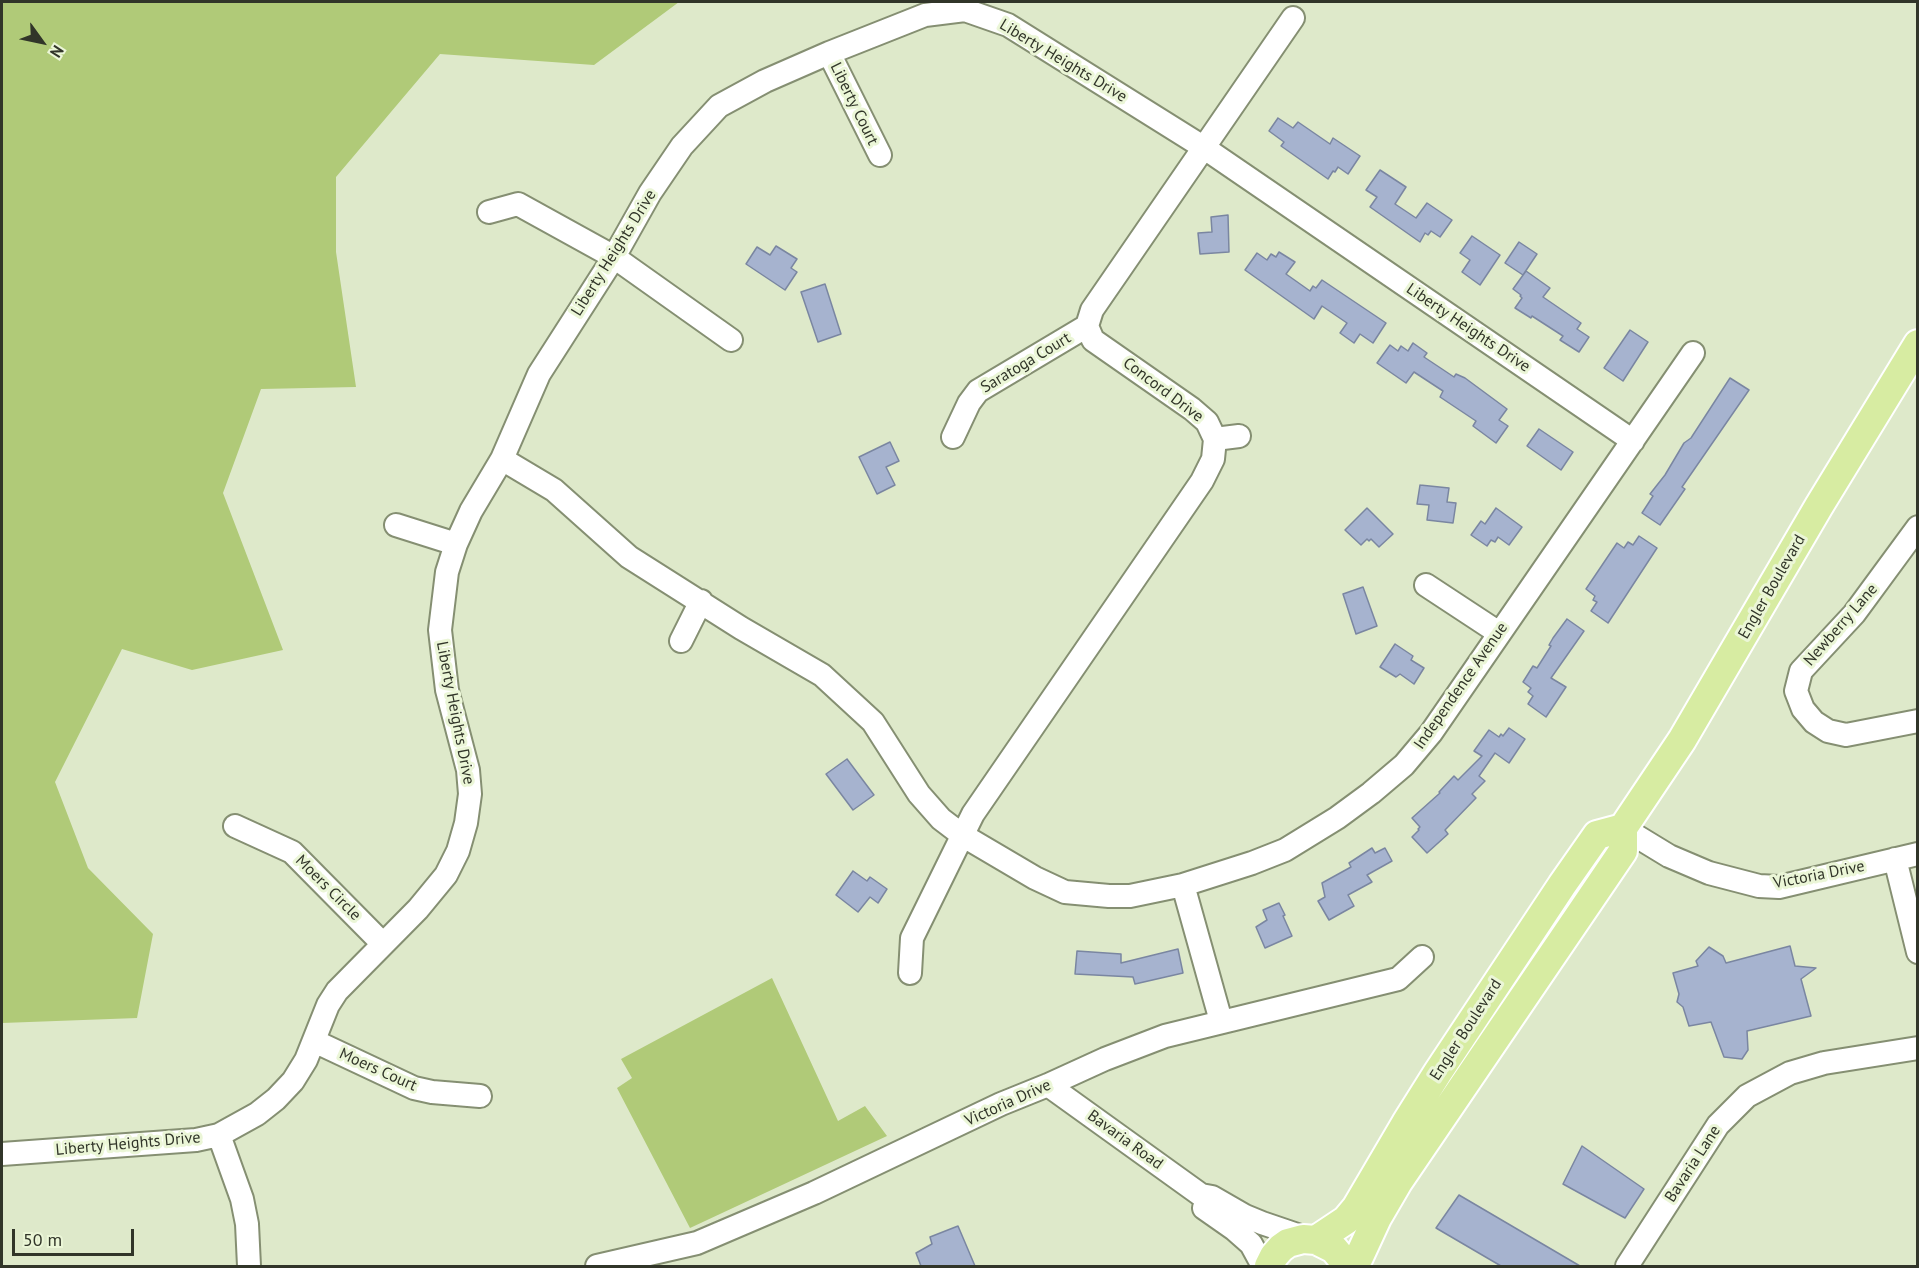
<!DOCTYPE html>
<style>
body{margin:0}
#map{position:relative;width:1919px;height:1268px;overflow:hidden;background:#dee9ca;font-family:"PT Sans",sans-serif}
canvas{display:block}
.frame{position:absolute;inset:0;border:3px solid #313529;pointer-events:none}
.north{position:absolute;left:12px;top:12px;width:60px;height:60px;-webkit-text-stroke:4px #ebf6d7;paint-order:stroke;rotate:123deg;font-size:16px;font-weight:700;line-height:24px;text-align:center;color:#313529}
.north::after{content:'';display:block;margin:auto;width:21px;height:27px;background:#313529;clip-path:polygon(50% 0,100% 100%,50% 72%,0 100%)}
.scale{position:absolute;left:12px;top:1229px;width:122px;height:27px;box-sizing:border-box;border:3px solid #313529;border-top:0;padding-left:8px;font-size:18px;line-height:21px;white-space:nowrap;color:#313529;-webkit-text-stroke:4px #ebf6d7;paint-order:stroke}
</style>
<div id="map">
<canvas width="1919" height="1268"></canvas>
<div class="frame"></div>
<div class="north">N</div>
<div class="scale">50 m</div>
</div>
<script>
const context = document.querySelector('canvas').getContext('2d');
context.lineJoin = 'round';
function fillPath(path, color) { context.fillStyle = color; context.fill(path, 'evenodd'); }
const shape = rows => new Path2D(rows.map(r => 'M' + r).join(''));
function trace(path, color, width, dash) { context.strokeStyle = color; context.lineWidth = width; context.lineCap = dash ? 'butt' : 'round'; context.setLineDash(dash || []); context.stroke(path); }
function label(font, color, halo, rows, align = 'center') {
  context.font = font + ' "PT Sans",sans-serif'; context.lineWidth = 6; context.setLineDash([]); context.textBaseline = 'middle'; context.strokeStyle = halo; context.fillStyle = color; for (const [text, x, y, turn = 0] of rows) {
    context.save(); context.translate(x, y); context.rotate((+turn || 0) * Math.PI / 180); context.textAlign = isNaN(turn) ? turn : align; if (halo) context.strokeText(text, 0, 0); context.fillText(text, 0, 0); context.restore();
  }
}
const green = shape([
 [2,2,679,2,594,65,440,54,336,177,336,252,356,387,261,389,223,493,283,650,192,670,122,649,55,782,88,868,153,934,137,1018,2,1023],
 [772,978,838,1121,865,1106,887,1136,690,1228,617,1088,632,1078,621,1059]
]);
const building = shape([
 [1278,118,1293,128,1298,122,1330,144,1333,138,1360,156,1348,174,1338,167,1335,172,1333,171,1328,179,1281,146,1284,142,1269,131,1278,118],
 [1380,170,1406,187,1395,204,1416,218,1427,203,1452,220,1440,237,1431,231,1428,235,1425,233,1420,242,1370,207,1377,197,1366,190,1380,170],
 [1228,215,1229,252,1200,254,1198,233,1212,232,1211,217,1228,215],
 [1472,236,1500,255,1480,285,1462,272,1470,260,1460,253,1472,236],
 [1519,242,1537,254,1523,275,1505,263,1519,242],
 [776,246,797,259,791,268,797,272,785,290,746,264,757,247,770,255,776,246],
 [1279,252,1295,262,1286,274,1310,291,1313,286,1316,288,1322,280,1386,323,1373,343,1360,334,1354,343,1340,333,1347,323,1322,306,1314,319,1245,270,1257,253,1267,260,1271,254,1276,257,1279,252],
 [1526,271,1550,288,1543,297,1581,323,1577,329,1589,337,1579,352,1560,340,1563,336,1532,316,1531,318,1515,308,1522,298,1520,296,1521,295,1513,289,1526,271],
 [825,284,841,334,818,342,801,292,825,284],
 [1630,330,1648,342,1623,381,1604,368,1630,330],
 [1413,343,1427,353,1424,357,1454,377,1456,374,1465,378,1507,409,1499,420,1508,426,1496,443,1473,426,1476,421,1440,397,1443,391,1414,372,1406,383,1377,363,1390,345,1398,351,1401,346,1408,351,1413,343],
 [1730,378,1749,390,1682,487,1685,489,1660,525,1642,513,1653,496,1650,494,1665,475,1684,443,1691,438,1730,378],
 [1539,429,1573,452,1561,470,1527,446,1539,429],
 [890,442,899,461,886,467,895,485,877,494,859,457,890,442],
 [1420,485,1449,488,1447,502,1456,503,1453,523,1427,520,1429,505,1417,504,1420,485],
 [1367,508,1393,534,1379,547,1371,539,1369,541,1367,539,1361,545,1345,530,1367,508],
 [1496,508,1522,527,1509,545,1498,537,1495,542,1491,540,1487,546,1471,535,1481,521,1485,524,1496,508],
 [1639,536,1657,548,1608,623,1591,611,1597,602,1593,600,1595,596,1586,589,1617,543,1624,548,1628,542,1633,545,1639,536],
 [1363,587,1377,626,1356,634,1343,594,1363,587],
 [1567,619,1584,631,1551,678,1566,687,1546,717,1528,704,1533,696,1528,692,1531,688,1523,682,1533,666,1537,668,1551,646,1549,645,1553,638,1567,619],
 [1395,644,1413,656,1411,660,1424,668,1414,684,1400,674,1396,677,1380,667,1395,644],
 [1509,728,1525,739,1509,763,1495,753,1479,776,1485,781,1472,794,1476,798,1445,830,1448,834,1427,853,1412,837,1419,830,1418,829,1420,827,1412,818,1440,793,1439,792,1454,776,1458,780,1482,756,1474,751,1489,730,1499,737,1501,734,1503,736,1509,728],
 [847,759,874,795,853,810,826,774,847,759],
 [1372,848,1375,853,1385,848,1392,861,1367,875,1372,882,1348,895,1354,906,1329,920,1318,901,1325,897,1322,883,1351,867,1349,863,1372,848],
 [853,871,867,881,870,877,887,889,878,903,870,897,858,912,836,895,853,871],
 [1279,903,1285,915,1283,916,1292,936,1265,948,1256,927,1267,920,1263,910,1279,903],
 [1790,946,1795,966,1816,968,1801,979,1811,1016,1747,1031,1748,1050,1742,1059,1724,1057,1711,1022,1689,1026,1683,1007,1677,1002,1679,994,1673,973,1698,966,1696,961,1709,947,1723,956,1726,963,1790,946],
 [1178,949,1183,973,1135,984,1133,977,1075,974,1077,951,1121,954,1121,963,1178,949],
 [1582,1146,1644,1189,1625,1218,1563,1184,1582,1146],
 [1459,1195,1580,1266,1501,1266,1436,1228,1459,1195],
 [958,1226,975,1266,921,1266,916,1253,932,1244,930,1237,958,1226]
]);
const minor = shape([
 [829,53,880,155],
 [489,212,518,204,614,257,731,340],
 [953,437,969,403,978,391,1087,326],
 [1215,439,1239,436],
 [502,459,554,490,629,557,741,628,822,675,873,722,919,794,941,819,962,835,1035,878,1065,892,1109,896,1130,896,1183,885,1252,863,1285,850,1337,818,1371,793,1404,765,1431,733,1693,353],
 [396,525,456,544],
 [1918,527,1854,614,1801,671,1796,691,1803,709,1814,722,1828,731,1846,735,1918,721],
 [1426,585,1499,633],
 [681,641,701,601],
 [235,826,292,852,383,944],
 [1623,828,1669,856,1709,873,1759,886,1779,887,1918,854],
 [1895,859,1918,952],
 [1183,885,1221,1021],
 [910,973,912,938,973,814,1202,481,1213,459,1215,439,1207,422,1192,409,1093,340,1087,326,1092,310,1293,18],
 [314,1041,414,1088,432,1092,480,1096],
 [1048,1085,1201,1195,1212,1197,1245,1216,1262,1223,1309,1239],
 [219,1135,242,1199,247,1224,249,1266],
 [2,1154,196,1140,219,1135,257,1114,276,1099,293,1081,306,1060,328,1005,337,991,418,909,446,875,458,851,466,823,470,794,468,770,447,690,440,630,447,572,456,544,471,511,502,459,539,374,614,257,650,193,682,146,719,106,765,81,829,53,925,15,965,10,1008,25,1203,147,1633,441],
 [1204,1208,1234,1229,1251,1244,1263,1266],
 [597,1266,697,1243,814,1193,1001,1104,1048,1085,1105,1059,1165,1036,1398,979,1422,957],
 [1627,1266,1718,1125,1747,1096,1790,1073,1824,1063,1918,1048]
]);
const major = shape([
 [1316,1240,1346,1220,1356,1208,1406,1123,1438,1072,1562,885,1597,835,1623,828],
 [1269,1266,1274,1256,1281,1248,1288,1243,1303,1239,1316,1240,1334,1249,1348,1266],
 [1352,1266,1359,1257,1377,1218,1398,1182,1623,851,1623,828,1682,740,1819,506,1918,344]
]);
const streetNames = [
 ["Liberty Heights Drive",1063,61,31],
 ["Liberty Court",854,104,64],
 ["Liberty Heights Drive",614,253,-58],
 ["Liberty Heights Drive",1468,328,34],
 ["Saratoga Court",1026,363,-31],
 ["Concord Drive",1163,390,37],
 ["Engler Boulevard",1772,587,-60],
 ["Newberry Lane",1841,625,-49],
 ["Independence Avenue",1461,686,-55],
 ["Liberty Heights Drive",455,713,79],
 ["Victoria Drive",1819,875,-11],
 ["Moers Circle",328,888,45],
 ["Engler Boulevard",1466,1030,-57],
 ["Moers Court",378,1070,24],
 ["Victoria Drive",1008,1103,-24],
 ["Bavaria Road",1125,1140,36],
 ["Liberty Heights Drive",128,1144,-5],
 ["Bavaria Lane",1693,1164,-57]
];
fillPath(green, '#b0ca78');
fillPath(building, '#a6b3cf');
trace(building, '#7a86a1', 1.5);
trace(minor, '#858f72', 26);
trace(major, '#fff', 32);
trace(minor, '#fff', 22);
trace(major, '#d7eca2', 28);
label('16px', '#313529', '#ebf6d7', streetNames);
</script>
